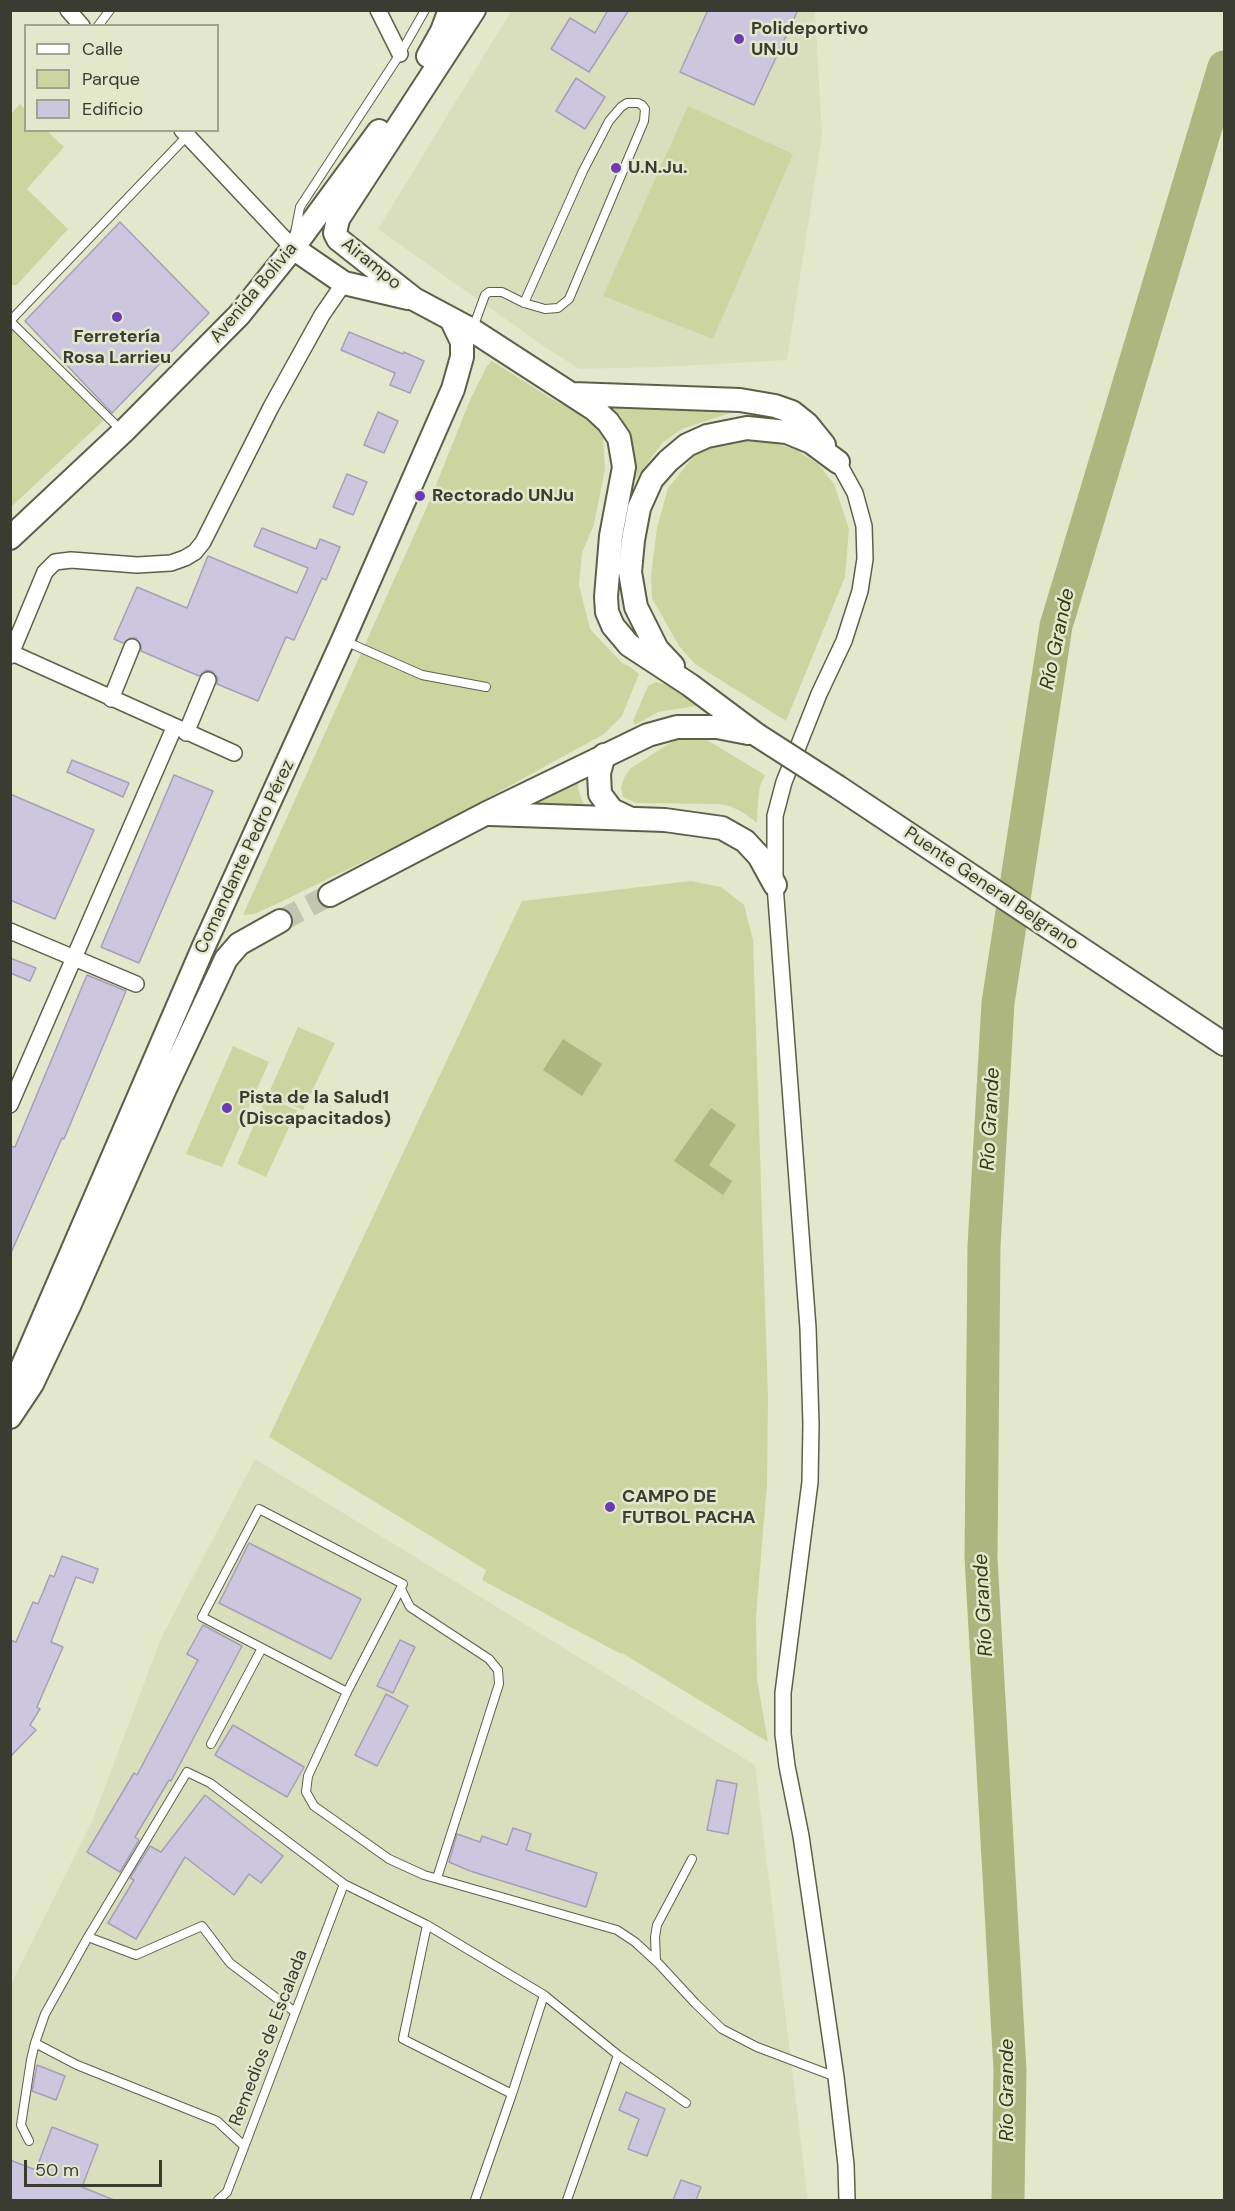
<!DOCTYPE html>
<meta charset="utf-8">
<style>
body{margin:0}
#map{position:relative;width:1235px;height:2211px;overflow:hidden;background:#e3e8cd;font-family:"DM Sans",sans-serif}
canvas{display:block}
.frame{position:absolute;inset:0;border:12px solid #3a3c31;pointer-events:none}
.legend{position:absolute;left:24px;top:24px;width:195px;height:108px;box-sizing:border-box;background:#e3e8cd;border:2px solid #9fa38f;margin:0;padding:8px 10px;list-style:none;font-size:18px;color:#3a3c31}
.legend li{display:flex;align-items:center;gap:12px;height:30px}
.legend b{width:30px;border:2px solid #9fa38f}
.scale{position:absolute;left:24px;top:2160px;width:138px;height:27px;box-sizing:border-box;border:3px solid #3a3c31;border-top:0;padding-left:8px;font-size:18px;line-height:21px;white-space:nowrap;color:#3a3c31;-webkit-text-stroke:4px #e3e8cd;paint-order:stroke}
</style>
<div id="map">
<canvas width="1235" height="2211"></canvas>
<div class="frame"></div>
<ul class="legend">
<li><b style="height:8px;background:#fff"></b>Calle</li>
<li><b style="height:16px;background:#ccd4a0"></b>Parque</li>
<li><b style="height:16px;background:#cdc6df"></b>Edificio</li>
</ul>
<div class="scale">50 m</div>
</div>
<script>
const context = document.querySelector('canvas').getContext('2d');
context.lineJoin = 'round';
function fillPath(path, color) { context.fillStyle = color; context.fill(path, 'evenodd'); }
const shape = rows => new Path2D(rows.map(r => 'M' + r).join(''));
function trace(path, color, width, dash) { context.strokeStyle = color; context.lineWidth = width; context.lineCap = dash ? 'butt' : 'round'; context.setLineDash(dash || []); context.stroke(path); }
function label(font, color, halo, rows, align = 'center') {
  context.font = font + ' "DM Sans",sans-serif'; context.lineWidth = 5; context.setLineDash([]); context.textBaseline = 'middle'; context.strokeStyle = halo; context.fillStyle = color; for (const [text, x, y, turn = 0] of rows) {
    context.save(); context.translate(x, y); context.rotate((+turn || 0) * Math.PI / 180); context.textAlign = isNaN(turn) ? turn : align; if (halo) context.strokeText(text, 0, 0); context.fillText(text, 0, 0); context.restore();
  }
}
const built = shape([
 [511,11,815,11,822,135,787,360,664,367,579,369,542,345,378,229],
 [255,1459,755,1765,808,2200,11,2200,10,1986,92,1821,162,1636]
]);
const green = shape([
 [20,104,25,109,26,130,47,131,64,147,27,189,68,229,17,285,11,285,11,114],
 [688,106,793,154,713,339,603,296],
 [11,328,104,420,11,507],
 [492,361,552,399,571,409,592,424,603,437,605,469,594,524,582,553,579,585,590,629,622,663,629,666,639,674,622,716,604,734,444,822,283,901,254,914,243,915,430,500,470,400,487,366],
 [606,403,668,407,730,413,682,429,663,442,628,490,631,443,627,429,620,415],
 [747,438,773,442,796,450,818,464,834,484,849,529,845,577,786,721,695,664,679,646,652,598,651,575,657,528,668,488,699,450],
 [656,682,669,685,702,705,658,712,635,725,633,721,648,686],
 [687,736,707,740,765,775,760,786,758,800,757,823,744,813,730,806,719,804,637,803,623,797,621,787,625,776,631,768,675,740],
 [579,778,578,789,585,809,526,807,548,793],
 [691,881,721,887,744,905,753,940,768,1398,767,1484,756,1616,757,1679,768,1742,622,1653,621,1654,482,1580,486,1570,269,1437,522,901],
 [298,1027,335,1043,303,1110,268,1095],
 [233,1046,269,1062,222,1167,186,1154],
 [266,1097,297,1110,266,1177,237,1164]
]);
const water = shape([
 [563,1039,602,1064,582,1096,543,1070],
 [711,1108,736,1125,709,1165,732,1181,723,1195,674,1161]
]);
const river = shape([
 [1008,2200,1010,2070,981,1558,984,1246,998,1003,1056,626,1224,67]
]);
const building = shape([
 [608,10,629,10,589,72,551,49,570,18,595,33,608,10],
 [708,10,798,10,754,105,680,72,708,10],
 [576,78,605,97,585,129,556,111,576,78],
 [120,222,209,313,112,413,25,321,120,222],
 [349,332,403,354,404,352,424,361,410,393,390,385,395,373,341,350,349,332],
 [378,412,398,421,384,453,364,445,378,412],
 [347,474,367,482,353,515,333,507,347,474],
 [262,528,316,549,320,539,340,547,326,580,322,578,294,640,286,637,258,701,217,684,218,678,212,671,206,670,199,676,141,651,141,645,136,638,130,638,123,643,114,639,137,587,187,608,208,556,297,593,308,568,254,546,262,528],
 [72,760,129,783,123,797,67,772,72,760],
 [174,775,213,791,139,963,101,947,174,775],
 [10,794,94,830,55,919,10,900,10,794],
 [10,958,36,968,30,981,10,973,10,958],
 [87,975,126,991,64,1139,62,1138,10,1255,10,1146,15,1147,87,975],
 [249,1543,361,1599,331,1659,219,1603,249,1543],
 [62,1556,98,1569,93,1583,76,1577,51,1642,63,1647,37,1707,40,1709,30,1725,36,1730,10,1757,10,1640,16,1642,33,1602,38,1604,50,1575,54,1577,62,1556],
 [203,1625,242,1646,171,1781,169,1780,135,1837,139,1840,120,1872,87,1852,134,1773,137,1775,198,1660,187,1654,203,1625],
 [400,1640,415,1647,393,1693,377,1686,400,1640],
 [386,1694,408,1706,377,1766,355,1755,386,1694],
 [233,1725,304,1767,287,1797,215,1755,233,1725],
 [717,1780,737,1784,728,1834,707,1830,717,1780],
 [205,1795,283,1856,261,1883,249,1874,234,1895,185,1857,136,1939,108,1923,134,1880,130,1878,150,1846,161,1852,205,1795],
 [513,1828,531,1834,526,1850,597,1873,586,1907,470,1871,449,1862,457,1834,480,1842,482,1836,507,1845,513,1828],
 [37,2065,65,2076,56,2100,32,2091,37,2065],
 [626,2092,665,2109,647,2156,628,2149,639,2119,619,2110,626,2092],
 [52,2127,98,2145,82,2187,114,2200,10,2200,10,2160,36,2170,52,2127],
 [681,2180,701,2187,696,2200,673,2200,681,2180]
]);
const secondaryTunnel = shape([
 [280,921,330,895]
]);
const service = shape([
 [98,26,110,10],
 [295,233,300,207,400,54,425,10],
 [10,321,187,136],
 [10,321,121,430],
 [473,328,485,295,489,292,502,292,524,303,545,309,558,308,569,299,644,121,645,109,642,105,638,103,627,103,621,107,609,121,583,171,524,303],
 [345,641,422,675,486,687],
 [401,1589,410,1607,489,1659,498,1670,499,1684,437,1878],
 [347,1692,403,1584,259,1509,202,1617,347,1692,308,1776,306,1792,314,1806,389,1859,424,1875,617,1930,635,1942,659,1964,695,2003,722,2029,757,2047,836,2077],
 [211,1744,262,1648],
 [427,1925,403,2039,512,2094,544,1995],
 [88,1937,187,1772,210,1783,344,1884,427,1925,544,1995,618,2055,686,2103],
 [656,1961,655,1937,657,1925,692,1859],
 [35,2043,45,2014,88,1937,136,1955,202,1926,230,1963,295,2012],
 [29,2141,21,2125,31,2060,35,2043,77,2065,217,2121,244,2146],
 [218,2200,227,2192,344,1884],
 [475,2200,512,2094],
 [567,2200,618,2055]
]);
const minor = shape([
 [68,10,82,26],
 [378,10,400,54],
 [182,130,293,248],
 [838,462,855,493,864,526,865,559,860,591,844,641,819,694,784,782,775,816,775,885,808,1328,811,1424,810,1482,783,1693,783,1734,787,1766,801,1836,836,2077,846,2165,847,2200],
 [12,653,234,753],
 [10,656,45,572,55,562,71,560,137,565,171,563,185,558,195,552,203,542,271,407,322,315,344,283],
 [111,699,132,647],
 [186,733,208,680],
 [10,931,136,984],
 [10,1105,174,728]
]);
const secondary = shape([
 [474,10,338,219,335,233,338,239,414,299,472,330,594,409,608,422,619,438,624,467,611,536,606,597,607,612,613,626,629,645,690,685,757,735],
 [428,56,442,31,450,10],
 [293,248,344,283,408,298],
 [573,394,740,400,775,406,792,412,807,424,824,445],
 [10,538,123,432,239,315,293,248,379,131],
 [673,666,657,649,636,607,630,572,633,540,639,508,652,479,668,461,687,445,707,436,747,428,787,432,811,442,838,462],
 [604,755,599,773,600,794,612,810,629,818],
 [838,787,1224,1044],
 [490,814,665,820,722,828,745,841,759,856,775,885],
 [330,895,485,814,648,735,677,727,717,727,748,733],
 [10,1395,203,948,343,640,453,389,462,357,462,342,451,319],
 [10,1417,32,1384,69,1306,164,1091,226,959,239,944,280,921]
]);
const secondaryBridge = shape([
 [757,735,838,787]
]);
const markers = [
 [739,39,6,"#6c3bb2"],
 [616,168,6,"#6c3bb2"],
 [117,317,6,"#6c3bb2"],
 [420,496,6,"#6c3bb2"],
 [227,1108,6,"#6c3bb2"],
 [610,1507,6,"#6c3bb2"]
];
const poiNames = [
 ["Polideportivo",751,29],
 ["UNJU",751,50],
 ["U.N.Ju.",628,168],
 ["Ferretería",117,337,"center"],
 ["Rosa Larrieu",117,358,"center"],
 ["Rectorado UNJu",432,496],
 ["Pista de la Salud1",239,1098],
 ["(Discapacitados)",239,1119],
 ["CAMPO DE",622,1497],
 ["FUTBOL PACHA",622,1518]
];
const streetNames = [
 ["Airampo",371,264,39],
 ["Avenida Bolivia",254,293,-50],
 ["Comandante Pedro Pérez",245,857,-65],
 ["Puente General Belgrano",991,889,34],
 ["Remedios de Escalada",269,2038,-69]
];
const waterNames = [
 ["Río Grande",1058,639,-78],
 ["Río Grande",991,1119,-87],
 ["Río Grande",984,1605,-93],
 ["Río Grande",1008,2090,-90]
];
fillPath(built, '#d9dfbd');
fillPath(green, '#ccd4a0');
fillPath(water, '#aeb680');
trace(river, '#aeb680', 33);
fillPath(building, '#cdc6df');
trace(building, '#a69fb7', 1.5);
trace(secondaryTunnel, '#c1c6ae', 22, [22, 11]);
trace(service, '#5d6049', 10);
trace(minor, '#5d6049', 18);
trace(secondary, '#5d6049', 26);
trace(service, '#fff', 8);
trace(minor, '#fff', 15);
trace(secondary, '#fff', 22);
trace(secondaryBridge, '#5d6049', 26, []);
trace(secondaryBridge, '#fff', 22);
for (const [x, y, r, color] of markers) { const dot = new Path2D(); dot.arc(x, y, r, 0, 2 * Math.PI); context.fillStyle = color; context.fill(dot); trace(dot, '#e3e8cd', 2); }
label('bold 18px', '#3a3c31', '#e3e8cd', poiNames, 'left');
label('18px', '#3a3c31', '#e3e8cd', streetNames);
label('italic 20px', '#353a10', '#e3e8cd', waterNames);
</script>
